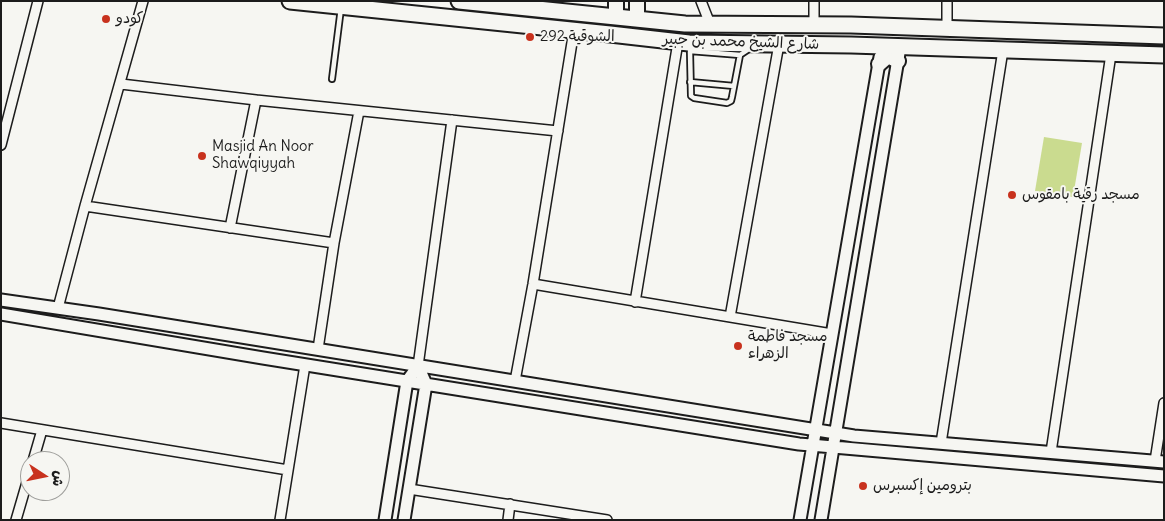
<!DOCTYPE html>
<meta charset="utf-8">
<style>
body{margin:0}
#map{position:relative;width:1165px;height:521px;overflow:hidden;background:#f6f6f2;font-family:Delius,"Playpen Sans Arabic",sans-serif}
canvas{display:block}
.frame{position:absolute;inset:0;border:2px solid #1c1c1c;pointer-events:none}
.north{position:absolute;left:20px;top:451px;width:50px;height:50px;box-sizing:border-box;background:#f6f6f2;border:1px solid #9f9f9c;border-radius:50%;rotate:101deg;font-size:14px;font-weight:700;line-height:20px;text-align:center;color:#1c1c1c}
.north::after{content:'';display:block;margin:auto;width:18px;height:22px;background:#c8321e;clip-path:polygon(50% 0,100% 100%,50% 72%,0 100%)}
</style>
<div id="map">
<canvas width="1165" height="521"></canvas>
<div class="frame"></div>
<div class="north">ش</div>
</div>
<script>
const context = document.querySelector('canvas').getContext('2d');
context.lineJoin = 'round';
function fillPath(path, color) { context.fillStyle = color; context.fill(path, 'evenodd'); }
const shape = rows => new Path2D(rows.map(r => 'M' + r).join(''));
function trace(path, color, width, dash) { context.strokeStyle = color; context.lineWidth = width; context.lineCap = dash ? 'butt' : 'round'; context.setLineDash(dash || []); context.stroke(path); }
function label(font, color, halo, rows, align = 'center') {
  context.font = font + ' Delius,"Playpen Sans Arabic",sans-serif'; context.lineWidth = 4; context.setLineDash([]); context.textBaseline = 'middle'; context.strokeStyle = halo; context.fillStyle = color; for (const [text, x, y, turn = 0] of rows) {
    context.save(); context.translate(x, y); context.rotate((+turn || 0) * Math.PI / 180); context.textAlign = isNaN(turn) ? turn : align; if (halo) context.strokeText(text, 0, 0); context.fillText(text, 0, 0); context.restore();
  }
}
const green = shape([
 [1044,137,1082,143,1073,197,1035,191]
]);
const service = shape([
 [690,51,740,55,749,49],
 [690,52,691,96,694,98,727,103,731,101,732,97,740,55],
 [332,79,341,8],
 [690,82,734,86]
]);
const minor = shape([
 [701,1,710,24],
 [814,25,814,1],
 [947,29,947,1],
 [121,84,256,100,558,131],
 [1,145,38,1],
 [85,206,334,243],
 [230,228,256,100],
 [533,284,832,334],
 [635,302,678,42],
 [58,308,85,206,143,1],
 [730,317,779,44],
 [318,349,334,243,359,111],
 [418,366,452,120],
 [515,381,533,284,574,30],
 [1,423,288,470],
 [941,443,1003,50],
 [1051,452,1111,54],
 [33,461,42,430],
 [1155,461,1164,403],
 [409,489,607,520],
 [16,520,30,472],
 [280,520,305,365],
 [508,520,510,504]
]);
const tertiary = shape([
 [1,300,99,314,854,436,1164,462],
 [1,314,263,358,799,444,1164,476],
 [385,520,407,381,418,366,426,384,404,520],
 [800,520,880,57],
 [821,520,899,53]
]);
const secondary = shape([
 [616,17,616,1],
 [637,19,637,1],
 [879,64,888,56,898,61]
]);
const primary = shape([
 [290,1,610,34,689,43,851,45,1164,55],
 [459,1,685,24,851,25,1164,36]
]);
const markers = [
 [106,19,5,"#c8321e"],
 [530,37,5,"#c8321e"],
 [202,156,5,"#c8321e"],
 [1012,195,5,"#c8321e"],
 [738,346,5,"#c8321e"],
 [863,486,5,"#c8321e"]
];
const poiNames = [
 ["كودو",116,19],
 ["الشوقية 292",540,37],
 ["Masjid An Noor",212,147],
 ["Shawqiyyah",212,164],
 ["مسجد رقية بامقوس",1022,195],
 ["مسجد فاطمة",748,337],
 ["الزهراء",748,354],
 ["بترومين إكسبرس",873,486]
];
const streetNames = [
 ["شارع الشيخ محمد بن جبير",741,42,2]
];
fillPath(green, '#cadb8f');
trace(service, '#1c1c1c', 8);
trace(minor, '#1c1c1c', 12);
trace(tertiary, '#1c1c1c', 15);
trace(secondary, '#1c1c1c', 18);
trace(primary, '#1c1c1c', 19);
trace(service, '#f6f6f2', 4.5);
trace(minor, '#f6f6f2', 9);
trace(tertiary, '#f6f6f2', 11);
trace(secondary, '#f6f6f2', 14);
trace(primary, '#f6f6f2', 15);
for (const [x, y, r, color] of markers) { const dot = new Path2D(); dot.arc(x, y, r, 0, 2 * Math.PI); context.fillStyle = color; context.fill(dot); trace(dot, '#f6f6f2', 2); }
label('15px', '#1c1c1c', '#f6f6f2', poiNames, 'left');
label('15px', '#1c1c1c', '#f6f6f2', streetNames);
</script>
